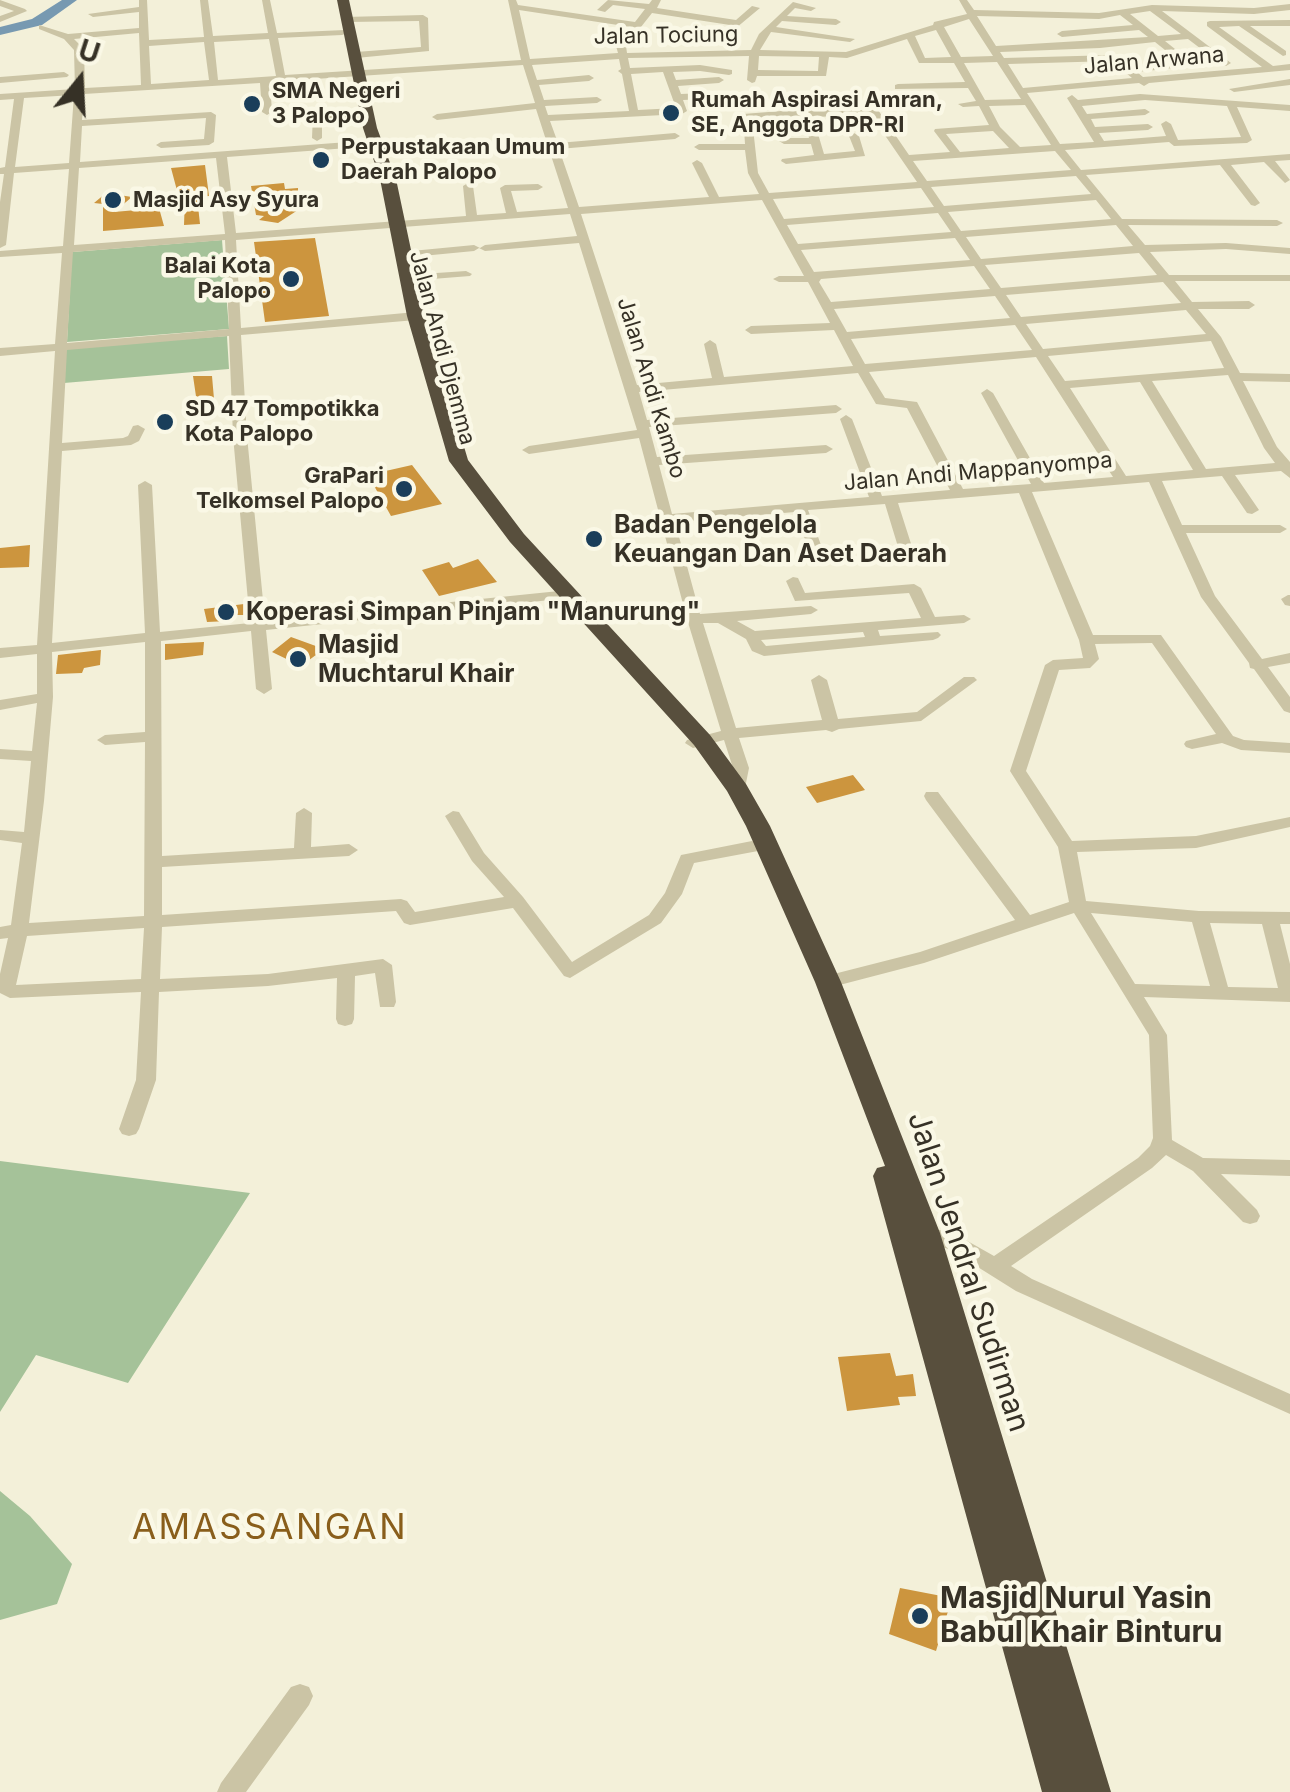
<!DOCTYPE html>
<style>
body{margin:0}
#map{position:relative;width:1290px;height:1792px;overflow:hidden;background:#f3f0d9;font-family:Inter,sans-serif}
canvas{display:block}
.north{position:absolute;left:30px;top:30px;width:100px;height:100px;-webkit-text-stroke:8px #faf8e6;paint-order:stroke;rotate:18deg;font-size:28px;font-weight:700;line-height:40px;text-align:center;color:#363126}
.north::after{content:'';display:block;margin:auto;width:35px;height:45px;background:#363126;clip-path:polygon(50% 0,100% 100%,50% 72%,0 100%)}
</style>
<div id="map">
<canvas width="1290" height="1792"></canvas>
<div class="north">U</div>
</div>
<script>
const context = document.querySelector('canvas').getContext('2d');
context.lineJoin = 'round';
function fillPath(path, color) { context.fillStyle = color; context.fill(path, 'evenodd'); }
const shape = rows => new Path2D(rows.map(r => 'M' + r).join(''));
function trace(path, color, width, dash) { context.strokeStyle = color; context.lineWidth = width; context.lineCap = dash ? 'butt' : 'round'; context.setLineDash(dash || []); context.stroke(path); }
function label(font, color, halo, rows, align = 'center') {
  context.font = font + ' Inter,sans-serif'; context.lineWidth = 9; context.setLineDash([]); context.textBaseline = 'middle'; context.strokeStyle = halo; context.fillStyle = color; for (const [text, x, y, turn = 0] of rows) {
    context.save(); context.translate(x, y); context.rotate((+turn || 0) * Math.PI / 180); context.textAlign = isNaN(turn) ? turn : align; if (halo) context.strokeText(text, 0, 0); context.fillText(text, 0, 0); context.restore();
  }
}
const green = shape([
 [222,240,229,329,67,342,72,252],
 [227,336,229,369,64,383,66,348],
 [0,1161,250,1193,128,1383,36,1355,0,1412],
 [0,1491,30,1516,72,1564,57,1604,0,1620]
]);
const river = shape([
 [62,0,77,0,42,25,0,35,0,27,32,19,62,0]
]);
const building = shape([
 [205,165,209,196,197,197,200,224,184,225,185,197,179,198,171,168],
 [284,183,285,189,298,188,298,210,278,223,259,220,264,216,256,215,251,186],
 [106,193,132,197,114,212,159,208,164,226,103,231,103,204,94,203],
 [315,238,329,316,265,322,254,242],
 [193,376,212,376,214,399,197,403],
 [412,465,442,504,391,516,368,475],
 [30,545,29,567,0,568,0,548],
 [478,559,497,582,439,596,422,570,449,562,453,568],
 [244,604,245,615,228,615,229,621,207,622,204,609],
 [291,637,324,649,301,666,272,652],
 [204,642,203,655,165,660,165,644],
 [101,650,100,665,84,668,82,673,56,674,58,655],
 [853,775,865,790,817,803,806,787],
 [890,1353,896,1376,913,1374,916,1396,898,1397,900,1405,847,1411,838,1357],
 [900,1588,952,1598,936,1651,889,1634]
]);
const minor = shape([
 [0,0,25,9,27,11,0,22,0,16,14,11,0,6,0,0],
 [139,0,147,0,149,40,204,37,200,0,208,0,213,36,268,33,262,0,270,0,277,33,345,30,345,34,342,35,278,38,285,75,521,60,508,0,516,0,518,5,635,22,645,9,613,5,605,12,597,10,608,0,649,4,652,0,661,0,657,8,736,20,752,6,760,8,730,33,725,30,730,25,652,13,626,46,627,53,751,50,759,34,793,2,816,8,811,11,795,8,787,16,836,19,841,22,836,25,782,21,776,27,855,39,850,42,771,32,760,50,846,52,933,25,934,22,967,14,959,0,967,0,974,10,1099,13,1152,5,1254,8,1290,4,1290,10,1254,14,1162,11,1231,63,1226,66,1220,63,1137,72,1143,77,1262,67,1207,26,1207,22,1210,21,1290,20,1290,26,1250,26,1286,51,1286,55,1283,56,1239,26,1219,27,1273,66,1290,64,1290,70,1149,83,1144,86,1139,83,1027,93,1060,144,1094,142,1067,98,1072,95,1078,100,1140,94,1290,105,1290,111,1237,107,1252,140,1247,143,1174,146,1169,142,1065,150,1081,170,1290,154,1290,160,1275,161,1290,180,1285,183,1264,162,1231,165,1260,203,1255,206,1251,205,1220,165,1086,175,1122,219,1277,220,1283,223,1277,226,1128,225,1145,245,1226,243,1290,248,1290,254,1226,249,1150,252,1169,275,1290,275,1290,281,1175,281,1192,302,1249,301,1255,305,1249,309,1198,309,1221,337,1240,373,1290,374,1290,382,1243,381,1277,447,1290,462,1290,478,1281,471,1235,475,1259,510,1252,514,1247,513,1222,476,1162,481,1182,525,1280,525,1287,529,1280,533,1186,533,1215,596,1262,659,1290,653,1290,663,1268,667,1290,697,1290,713,1284,711,1254,669,1250,668,1249,663,1201,597,1149,482,1032,492,1093,635,1161,635,1233,736,1244,740,1290,743,1290,753,1241,750,1222,743,1192,749,1186,747,1184,744,1186,741,1216,734,1152,643,1095,644,1099,659,1090,668,1059,670,1026,771,1072,841,1196,836,1290,817,1290,827,1196,848,1077,852,1086,901,1199,911,1290,912,1290,924,1280,924,1290,964,1290,1002,1144,997,1167,1035,1172,1140,1203,1158,1290,1160,1290,1176,1221,1174,1257,1210,1260,1216,1257,1222,1250,1224,1243,1222,1193,1171,1166,1155,1152,1168,1011,1266,1032,1279,1290,1394,1290,1414,1016,1291,949,1249,913,1239,910,1233,913,1227,920,1225,955,1234,994,1256,1138,1158,1150,1146,1153,1138,1149,1035,1074,913,924,963,828,988,819,982,822,977,920,952,1015,920,926,800,924,796,926,792,938,792,1030,915,1069,902,1058,847,1010,771,1045,665,1053,660,1083,658,1079,640,1019,493,898,503,913,550,906,554,899,550,885,504,808,510,824,553,817,557,810,553,795,512,675,522,700,614,811,606,818,610,811,614,737,621,755,631,921,618,909,593,795,601,786,581,793,577,798,578,805,593,914,584,921,588,935,617,964,615,971,619,964,623,878,630,880,636,938,632,941,635,938,638,933,640,764,656,752,651,746,639,718,623,703,623,736,728,822,720,811,680,819,675,827,680,838,719,917,712,964,677,974,677,977,680,921,721,839,729,832,732,826,730,739,738,749,768,744,793,732,793,730,789,733,768,724,740,693,748,685,743,687,740,721,731,687,619,639,438,529,454,522,450,529,446,637,430,579,243,485,251,479,248,474,251,401,258,395,255,401,252,474,245,480,248,485,245,577,236,570,214,236,240,241,328,416,312,422,316,416,320,241,335,247,436,265,621,569,590,576,594,569,598,266,630,272,689,264,694,256,689,251,631,161,641,162,856,294,848,296,813,304,808,312,813,311,847,349,844,358,850,349,856,162,867,162,915,401,899,407,901,415,912,504,897,472,861,445,816,453,811,459,812,484,853,523,897,572,962,649,915,665,893,681,855,752,841,758,843,761,847,758,851,694,863,682,894,661,923,570,978,564,976,513,908,410,925,404,923,396,911,162,927,160,979,268,974,383,959,392,965,396,1002,394,1007,380,1007,375,973,355,976,354,1019,352,1024,345,1026,338,1024,336,1019,337,978,268,986,159,992,156,1080,139,1129,136,1134,129,1136,122,1134,119,1129,136,1080,141,992,10,998,0,993,0,974,8,938,0,939,0,927,11,925,22,843,0,840,0,830,24,832,31,761,0,759,0,749,32,751,37,703,0,710,0,700,37,694,37,654,0,658,0,648,37,645,55,351,0,356,0,348,55,344,62,253,0,257,0,251,63,246,69,169,14,173,6,245,0,248,0,202,4,174,0,174,0,168,5,167,14,99,0,100,0,94,75,89,74,50,64,39,39,29,39,25,68,34,139,28,139,12,93,17,88,14,139,7,139,0],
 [519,10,631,27,616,46,618,53,530,59,519,10],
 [1150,11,1181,34,1158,36,1130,14,1150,11],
 [1120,15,1133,25,1062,31,1057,34,1062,37,1139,30,1148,37,996,46,977,16,1099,19,1120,15],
 [969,19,993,56,961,57,944,27,969,19],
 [936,30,951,57,925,58,915,36,936,30],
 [139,33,141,85,85,88,84,49,74,39,139,33],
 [269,39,276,76,218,80,214,42,269,39],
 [907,39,919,63,954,63,965,82,898,84,895,85,895,89,968,88,976,101,958,104,963,107,979,106,989,125,935,129,934,131,950,152,909,155,878,110,832,110,819,96,803,95,798,98,800,100,813,101,821,111,807,109,743,114,745,144,699,144,694,147,699,150,745,150,748,173,759,194,719,197,702,163,697,160,692,163,709,197,579,207,559,149,675,139,680,136,675,133,558,143,550,121,682,114,687,111,683,100,727,98,732,95,727,92,681,94,678,86,719,83,724,80,719,77,676,80,673,72,700,71,729,75,732,74,732,70,700,65,630,68,628,58,749,56,747,80,752,83,755,82,757,76,826,76,829,57,847,58,907,39],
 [1188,39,1213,58,1190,61,1165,41,1188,39],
 [204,42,209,80,151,84,149,46,204,42],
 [1155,42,1180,62,1131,67,1114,55,1004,58,1000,52,1100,48,1155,42],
 [759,56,819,57,818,71,758,70,759,56],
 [619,59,621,69,618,71,622,74,629,111,548,115,545,106,597,103,602,100,597,97,544,100,539,85,589,81,594,78,589,75,537,80,532,65,619,59],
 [1112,61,1132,78,1023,88,1008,64,1112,61],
 [997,62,1021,99,985,100,964,63,997,62],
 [523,65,535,103,437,114,432,117,437,120,536,109,568,208,517,212,511,191,538,190,543,187,538,184,505,185,500,188,506,213,477,215,473,186,468,183,463,186,466,216,236,233,227,157,375,146,380,143,375,140,80,162,82,126,206,118,204,139,161,142,156,145,161,148,209,145,214,142,216,115,211,112,82,120,84,94,260,83,262,112,267,115,272,112,270,82,523,65],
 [663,72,676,108,638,110,631,74,663,72],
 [74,95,69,163,15,167,24,98,74,95],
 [1145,100,1227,106,1241,137,1178,140,1171,124,1166,121,1161,124,1166,136,1104,141,1099,133,1148,130,1153,127,1148,124,1095,127,1091,119,1145,115,1150,112,1145,109,1087,114,1082,106,1145,100],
 [1025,105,1051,145,1020,147,1000,127,989,106,1025,105],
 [871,115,917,182,769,193,758,173,752,119,803,117,809,138,784,138,779,141,784,144,811,144,814,155,782,159,781,161,786,164,865,156,859,136,854,133,849,136,855,151,824,154,813,117,871,115],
 [993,131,1009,148,960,152,946,134,993,131],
 [1055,151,1071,170,927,181,913,161,1055,151],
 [216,158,225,234,74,245,79,168,216,158],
 [1076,176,1091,194,944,206,931,187,1076,176],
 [921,188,934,207,784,219,773,199,921,188],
 [762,200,804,276,779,276,773,279,779,282,808,282,830,323,751,326,745,330,751,334,834,330,853,366,724,377,716,344,710,340,704,344,712,378,637,385,581,214,762,200],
 [1096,200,1111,219,961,231,948,212,1096,200],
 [938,213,951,232,798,244,787,225,938,213],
 [1116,225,1133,246,981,259,966,237,1116,225],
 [955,238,970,260,814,272,801,250,955,238],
 [225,240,229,329,67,343,73,252,225,240],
 [1139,253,1157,275,1001,288,985,265,1139,253],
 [974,266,990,289,831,302,819,282,821,279,974,266],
 [1163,282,1181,303,1021,317,1006,295,1163,282],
 [995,296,1010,318,847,332,834,309,995,296],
 [1186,310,1206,334,1043,349,1026,324,1186,310],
 [1015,325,1032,350,865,364,851,339,1015,325],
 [229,336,233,436,250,623,160,632,152,485,145,481,138,485,145,633,52,643,62,451,131,445,139,441,145,429,138,425,133,426,128,436,123,438,62,443,67,350,229,336],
 [1211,341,1224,368,1065,381,1048,356,1211,341],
 [1036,357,1113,477,1044,483,993,393,987,389,981,393,1031,484,963,489,917,402,885,398,869,372,1036,357],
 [858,373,876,404,907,408,950,490,882,496,852,419,846,415,840,419,869,497,672,514,659,465,826,453,833,449,826,445,657,457,649,427,836,413,842,409,836,405,647,420,639,392,858,373],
 [1228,375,1264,448,1275,463,1206,469,1152,381,1228,375],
 [1140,382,1193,470,1126,476,1070,388,1140,382],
 [863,632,865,637,766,646,761,640,863,632],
 [145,642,145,732,105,735,97,740,105,745,145,742,144,916,29,923,44,801,53,697,52,652,145,642],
 [1091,913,1192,922,1210,986,1135,984,1091,913],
 [1210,923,1262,924,1278,988,1228,987,1210,923],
 [144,928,141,979,16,985,27,936,144,928],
 [423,15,428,18,429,51,356,58,351,55,356,52,421,47,419,21,348,22,343,19,345,17,423,15],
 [64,72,69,75,67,77,0,83,0,77,64,72],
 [1290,79,1290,85,1234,92,1229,89,1290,79],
 [358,110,362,111,362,115,322,119,322,138,317,141,312,138,313,114,358,110],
 [466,271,472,274,470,276,407,281,401,278,407,275,466,271],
 [1288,595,1290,595,1290,606,1285,605,1281,599,1288,595],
 [300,1684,309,1687,313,1696,309,1705,246,1792,217,1792,221,1783,291,1687,300,1684]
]);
const highway = shape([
 [337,0,349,0,377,128,396,179,425,316,468,460,524,534,710,735,746,784,770,826,841,982,940,1233,1111,1792,1042,1792,873,1176,877,1168,885,1166,815,982,746,826,727,791,694,745,510,542,449,461,407,316,380,179,363,128,337,0]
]);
const markers = [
 [252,104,10,"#1a3e5a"],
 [671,113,10,"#1a3e5a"],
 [321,160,10,"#1a3e5a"],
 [113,200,10,"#1a3e5a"],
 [291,279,10,"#1a3e5a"],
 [165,422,10,"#1a3e5a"],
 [404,489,10,"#1a3e5a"],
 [594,539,10,"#1a3e5a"],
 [226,612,10,"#1a3e5a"],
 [298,659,10,"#1a3e5a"],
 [920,1616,10,"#1a3e5a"]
];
const farStreetnames = [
 ["Jalan Tociung",666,36,-1],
 ["Jalan Arwana",1154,61,-5],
 ["Jalan Andi Djemma",442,348,75],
 ["Jalan Andi Kambo",651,388,73],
 ["Jalan Andi Mappanyompa",978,472,-5]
];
const farPoinames = [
 ["SMA Negeri",272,91],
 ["3 Palopo",272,116],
 ["Rumah Aspirasi Amran,",691,100],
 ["SE, Anggota DPR-RI",691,125],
 ["Perpustakaan Umum",341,147],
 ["Daerah Palopo",341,172],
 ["Masjid Asy Syura",133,200],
 ["Balai Kota",271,266,"right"],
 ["Palopo",271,291,"right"],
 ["SD 47 Tompotikka",185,409],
 ["Kota Palopo",185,434],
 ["GraPari",384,476,"right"],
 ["Telkomsel Palopo",384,501,"right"]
];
const poiNames = [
 ["Badan Pengelola",614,525],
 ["Keuangan Dan Aset Daerah",614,554],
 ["Koperasi Simpan Pinjam \"Manurung\"",246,612],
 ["Masjid",318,645],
 ["Muchtarul Khair",318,674]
];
const nearStreetnames = [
 ["Jalan Jendral Sudirman",968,1272,72]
];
const nearPoinames = [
 ["Masjid Nurul Yasin",940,1599],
 ["Babul Khair Binturu",940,1633]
];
const nearQuarternames = [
 ["AMASSANGAN",270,1528]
];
fillPath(green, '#a5c299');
fillPath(river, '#7799b1');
fillPath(building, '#cc953e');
fillPath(minor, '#cbc4a5');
fillPath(highway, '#584f3d');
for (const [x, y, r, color] of markers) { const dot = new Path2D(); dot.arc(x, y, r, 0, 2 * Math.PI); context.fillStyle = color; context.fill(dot); trace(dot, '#faf8e6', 4); }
label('22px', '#363126', '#faf8e6', farStreetnames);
label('bold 22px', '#363126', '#faf8e6', farPoinames, 'left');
label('bold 25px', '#363126', '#faf8e6', poiNames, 'left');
label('30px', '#363126', '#faf8e6', nearStreetnames);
label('bold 30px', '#363126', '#faf8e6', nearPoinames, 'left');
context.letterSpacing = '2.5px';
label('35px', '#895e1b', '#faf8e6', nearQuarternames);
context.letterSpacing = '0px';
</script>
